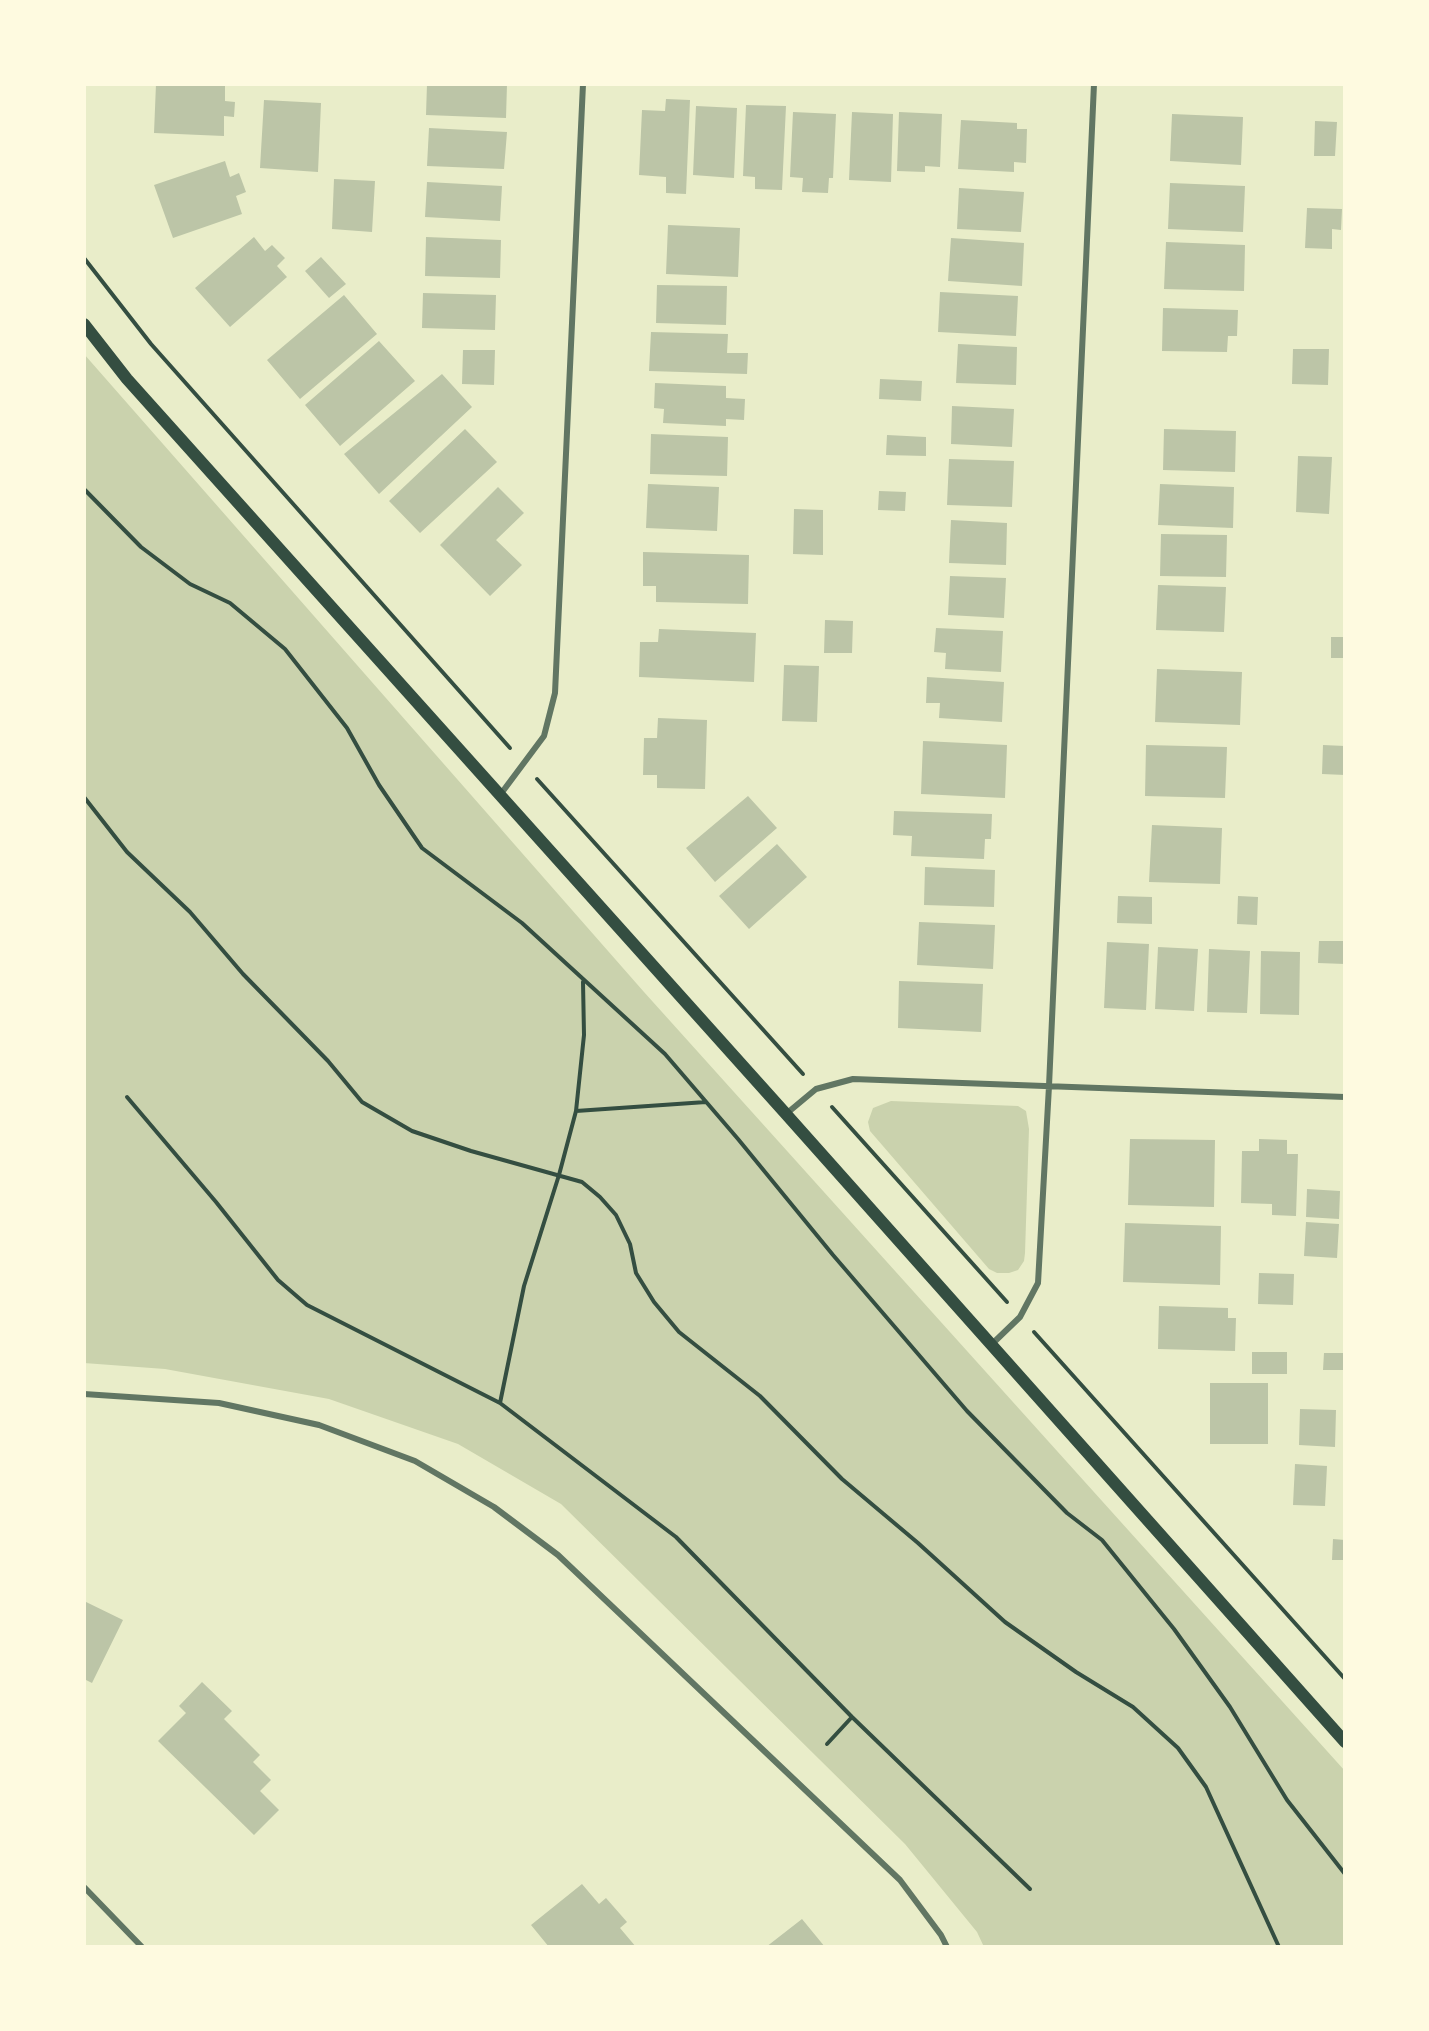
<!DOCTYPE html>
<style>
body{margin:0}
#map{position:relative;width:1429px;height:2031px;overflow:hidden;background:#e9edc9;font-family:"Times New Roman",serif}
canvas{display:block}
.frame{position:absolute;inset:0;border:86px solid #fefae0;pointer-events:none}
</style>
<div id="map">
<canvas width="1429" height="2031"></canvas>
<div class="frame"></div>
</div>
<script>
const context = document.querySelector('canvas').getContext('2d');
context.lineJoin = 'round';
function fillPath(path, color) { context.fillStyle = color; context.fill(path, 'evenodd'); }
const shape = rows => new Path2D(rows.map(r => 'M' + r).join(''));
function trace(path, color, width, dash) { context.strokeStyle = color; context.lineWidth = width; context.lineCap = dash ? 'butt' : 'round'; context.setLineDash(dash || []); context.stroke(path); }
const green = shape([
 [84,354,644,992,1345,1771,1345,1947,984,1947,977,1932,905,1844,561,1504,458,1444,329,1399,165,1369,84,1363],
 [891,1101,1018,1106,1026,1111,1029,1129,1025,1253,1024,1261,1018,1270,1009,1273,997,1273,989,1269,870,1131,868,1122,873,1108]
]);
const building = shape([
 [156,84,225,84,225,101,235,102,234,117,224,116,224,136,154,133],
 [427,84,507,84,506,118,426,115],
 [666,99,690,100,686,194,666,193,666,177,639,175,642,110,665,111],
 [264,100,321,103,318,172,260,168],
 [746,105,786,106,782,190,755,189,755,177,743,176],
 [696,106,737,108,734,178,693,175],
 [793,112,836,114,833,178,829,178,828,193,802,192,803,178,790,177],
 [852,112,893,114,891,182,849,180],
 [899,112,942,114,940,167,925,166,925,172,897,171],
 [1172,114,1243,117,1241,165,1170,161],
 [961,120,1017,123,1017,129,1027,129,1026,163,1014,162,1014,172,958,169],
 [1315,121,1337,122,1335,156,1314,156],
 [429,128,507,132,504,169,427,166],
 [225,161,230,177,239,173,246,192,236,196,242,214,173,238,154,185],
 [334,179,375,181,372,232,332,229],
 [427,182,502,186,500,221,425,217],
 [1170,183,1245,186,1243,232,1168,229],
 [959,188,1024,192,1021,232,957,229],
 [1307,208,1342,209,1341,230,1332,229,1332,249,1305,248],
 [668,225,740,228,738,277,666,274],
 [254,237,265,251,272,245,285,258,277,266,287,277,230,327,195,288],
 [426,237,501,240,500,278,425,276],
 [951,238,1024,243,1022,286,948,281],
 [1166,242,1245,245,1244,291,1164,289],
 [321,257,346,284,329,298,305,271],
 [657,285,727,286,726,325,656,323],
 [940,292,1018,296,1016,336,938,332],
 [423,293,496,295,495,330,422,328],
 [344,295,377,334,300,399,267,360],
 [1163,308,1238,310,1237,336,1228,336,1227,352,1162,351],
 [651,332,728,334,727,353,748,353,747,374,649,371],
 [379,341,415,381,340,446,305,405],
 [958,344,1017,347,1016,385,956,383],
 [1293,349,1329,349,1328,385,1292,384],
 [463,350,495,350,494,385,462,384],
 [442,374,472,407,379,494,344,454],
 [880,379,922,381,921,401,879,399],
 [655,383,726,386,726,398,745,399,744,420,726,419,726,426,663,423,664,409,654,408],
 [952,406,1014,409,1012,447,951,444],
 [465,429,497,462,420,533,389,501],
 [1164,429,1236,431,1235,472,1163,470],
 [651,434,728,437,727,476,650,474],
 [887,435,926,437,926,456,886,455],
 [1298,456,1332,457,1329,514,1296,512],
 [949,459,1014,461,1012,507,947,505],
 [648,484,719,487,717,531,646,528],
 [1160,484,1234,487,1233,528,1158,525],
 [498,487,524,513,496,540,522,565,490,596,440,545],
 [879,491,906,492,905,511,878,510],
 [794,509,823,510,823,555,793,554],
 [951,520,1007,523,1006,565,949,563],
 [1161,534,1227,535,1226,577,1160,576],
 [643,552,749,555,748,604,656,602,656,586,643,586],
 [950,576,1006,578,1004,618,948,615],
 [1158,585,1226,587,1224,632,1156,630],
 [825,620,853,621,852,653,824,653],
 [936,628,1003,631,1001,672,945,669,946,653,934,652],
 [659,629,756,633,754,682,639,677,640,642,658,642],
 [1331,637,1345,637,1345,658,1331,658],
 [784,665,819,666,817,722,782,721],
 [1157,669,1242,672,1240,725,1155,722],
 [927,677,1004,682,1002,722,939,718,940,703,926,703],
 [658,718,707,720,705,789,657,788,657,775,643,775,644,738,657,738],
 [923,741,1007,745,1005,798,921,794],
 [1146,745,1227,747,1225,798,1145,796],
 [1323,745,1345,746,1345,775,1322,774],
 [748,796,777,828,715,882,686,848],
 [894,811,992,814,991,839,985,839,984,859,911,856,912,836,893,835],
 [1152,825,1222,828,1220,884,1149,882],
 [777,844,807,877,749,929,719,896],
 [925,867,995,870,994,907,924,905],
 [1118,896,1152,897,1152,924,1117,923],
 [1238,896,1258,897,1257,925,1237,924],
 [919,922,995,925,993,969,917,965],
 [1319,941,1345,941,1345,964,1318,963],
 [1107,942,1149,944,1146,1010,1104,1008],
 [1158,947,1198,949,1194,1011,1155,1009],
 [1209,949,1250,951,1247,1013,1207,1012],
 [1261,951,1300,952,1299,1015,1260,1014],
 [899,981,983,984,981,1032,898,1028],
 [1130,1139,1215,1140,1214,1207,1128,1205],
 [1259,1139,1287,1140,1287,1154,1298,1154,1296,1216,1272,1215,1272,1204,1241,1203,1242,1151,1259,1151],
 [1307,1189,1340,1191,1339,1219,1306,1217],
 [1306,1222,1339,1224,1337,1258,1304,1256],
 [1125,1223,1221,1226,1220,1285,1123,1282],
 [1259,1273,1294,1274,1293,1305,1258,1304],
 [1159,1306,1228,1308,1228,1318,1236,1318,1235,1351,1158,1349],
 [1252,1352,1287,1352,1287,1374,1252,1374],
 [1324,1353,1345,1353,1345,1370,1323,1370],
 [1210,1383,1268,1383,1268,1444,1210,1444],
 [1300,1409,1336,1410,1335,1447,1299,1445],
 [1295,1464,1327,1466,1325,1506,1293,1505],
 [1333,1539,1345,1540,1345,1560,1332,1560],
 [84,1601,123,1620,92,1683,84,1679],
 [202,1682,232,1711,224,1719,260,1755,253,1762,271,1780,260,1791,279,1810,254,1835,158,1741,186,1713,179,1706],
 [582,1884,599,1904,606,1898,627,1922,620,1928,636,1947,549,1947,531,1925],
 [802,1919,825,1947,766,1947]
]);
const path = shape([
 [84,258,151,344,510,748],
 [84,489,141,547,190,584,230,603,285,649,347,728,379,785,422,848,522,923,665,1054,738,1139,833,1255,967,1411,1067,1513,1102,1540,1174,1629,1230,1707,1287,1800,1345,1874],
 [537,779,803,1074],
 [84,797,127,852,190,912,243,974,328,1061,362,1102,412,1131,471,1151,582,1182,600,1197,616,1215,630,1244,636,1273,654,1302,679,1332,760,1396,842,1479,918,1543,1005,1622,1076,1672,1133,1707,1178,1748,1206,1787,1279,1947],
 [127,1097,216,1202,278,1280,307,1305,500,1403,676,1537,852,1717,1030,1889],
 [832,1107,1007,1302],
 [576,1111,706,1102],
 [1034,1332,1345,1679],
 [500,1403,524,1286,559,1175,576,1111,584,1035,583,982],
 [827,1744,852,1717]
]);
const minor = shape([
 [500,795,544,736,555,693,583,84],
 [786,1114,816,1089,853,1079,1345,1097],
 [991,1345,1020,1317,1038,1283,1049,1086,1094,84],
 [84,1394,219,1403,319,1425,415,1461,494,1507,558,1555,900,1880,941,1935,947,1947],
 [84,1887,142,1947]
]);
const secondary = shape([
 [84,324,127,379,786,1114,1345,1742]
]);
fillPath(green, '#cad2ad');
fillPath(building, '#bcc5a7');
trace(path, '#344e41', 4);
trace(minor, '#617663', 6);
trace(secondary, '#344e41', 12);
</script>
